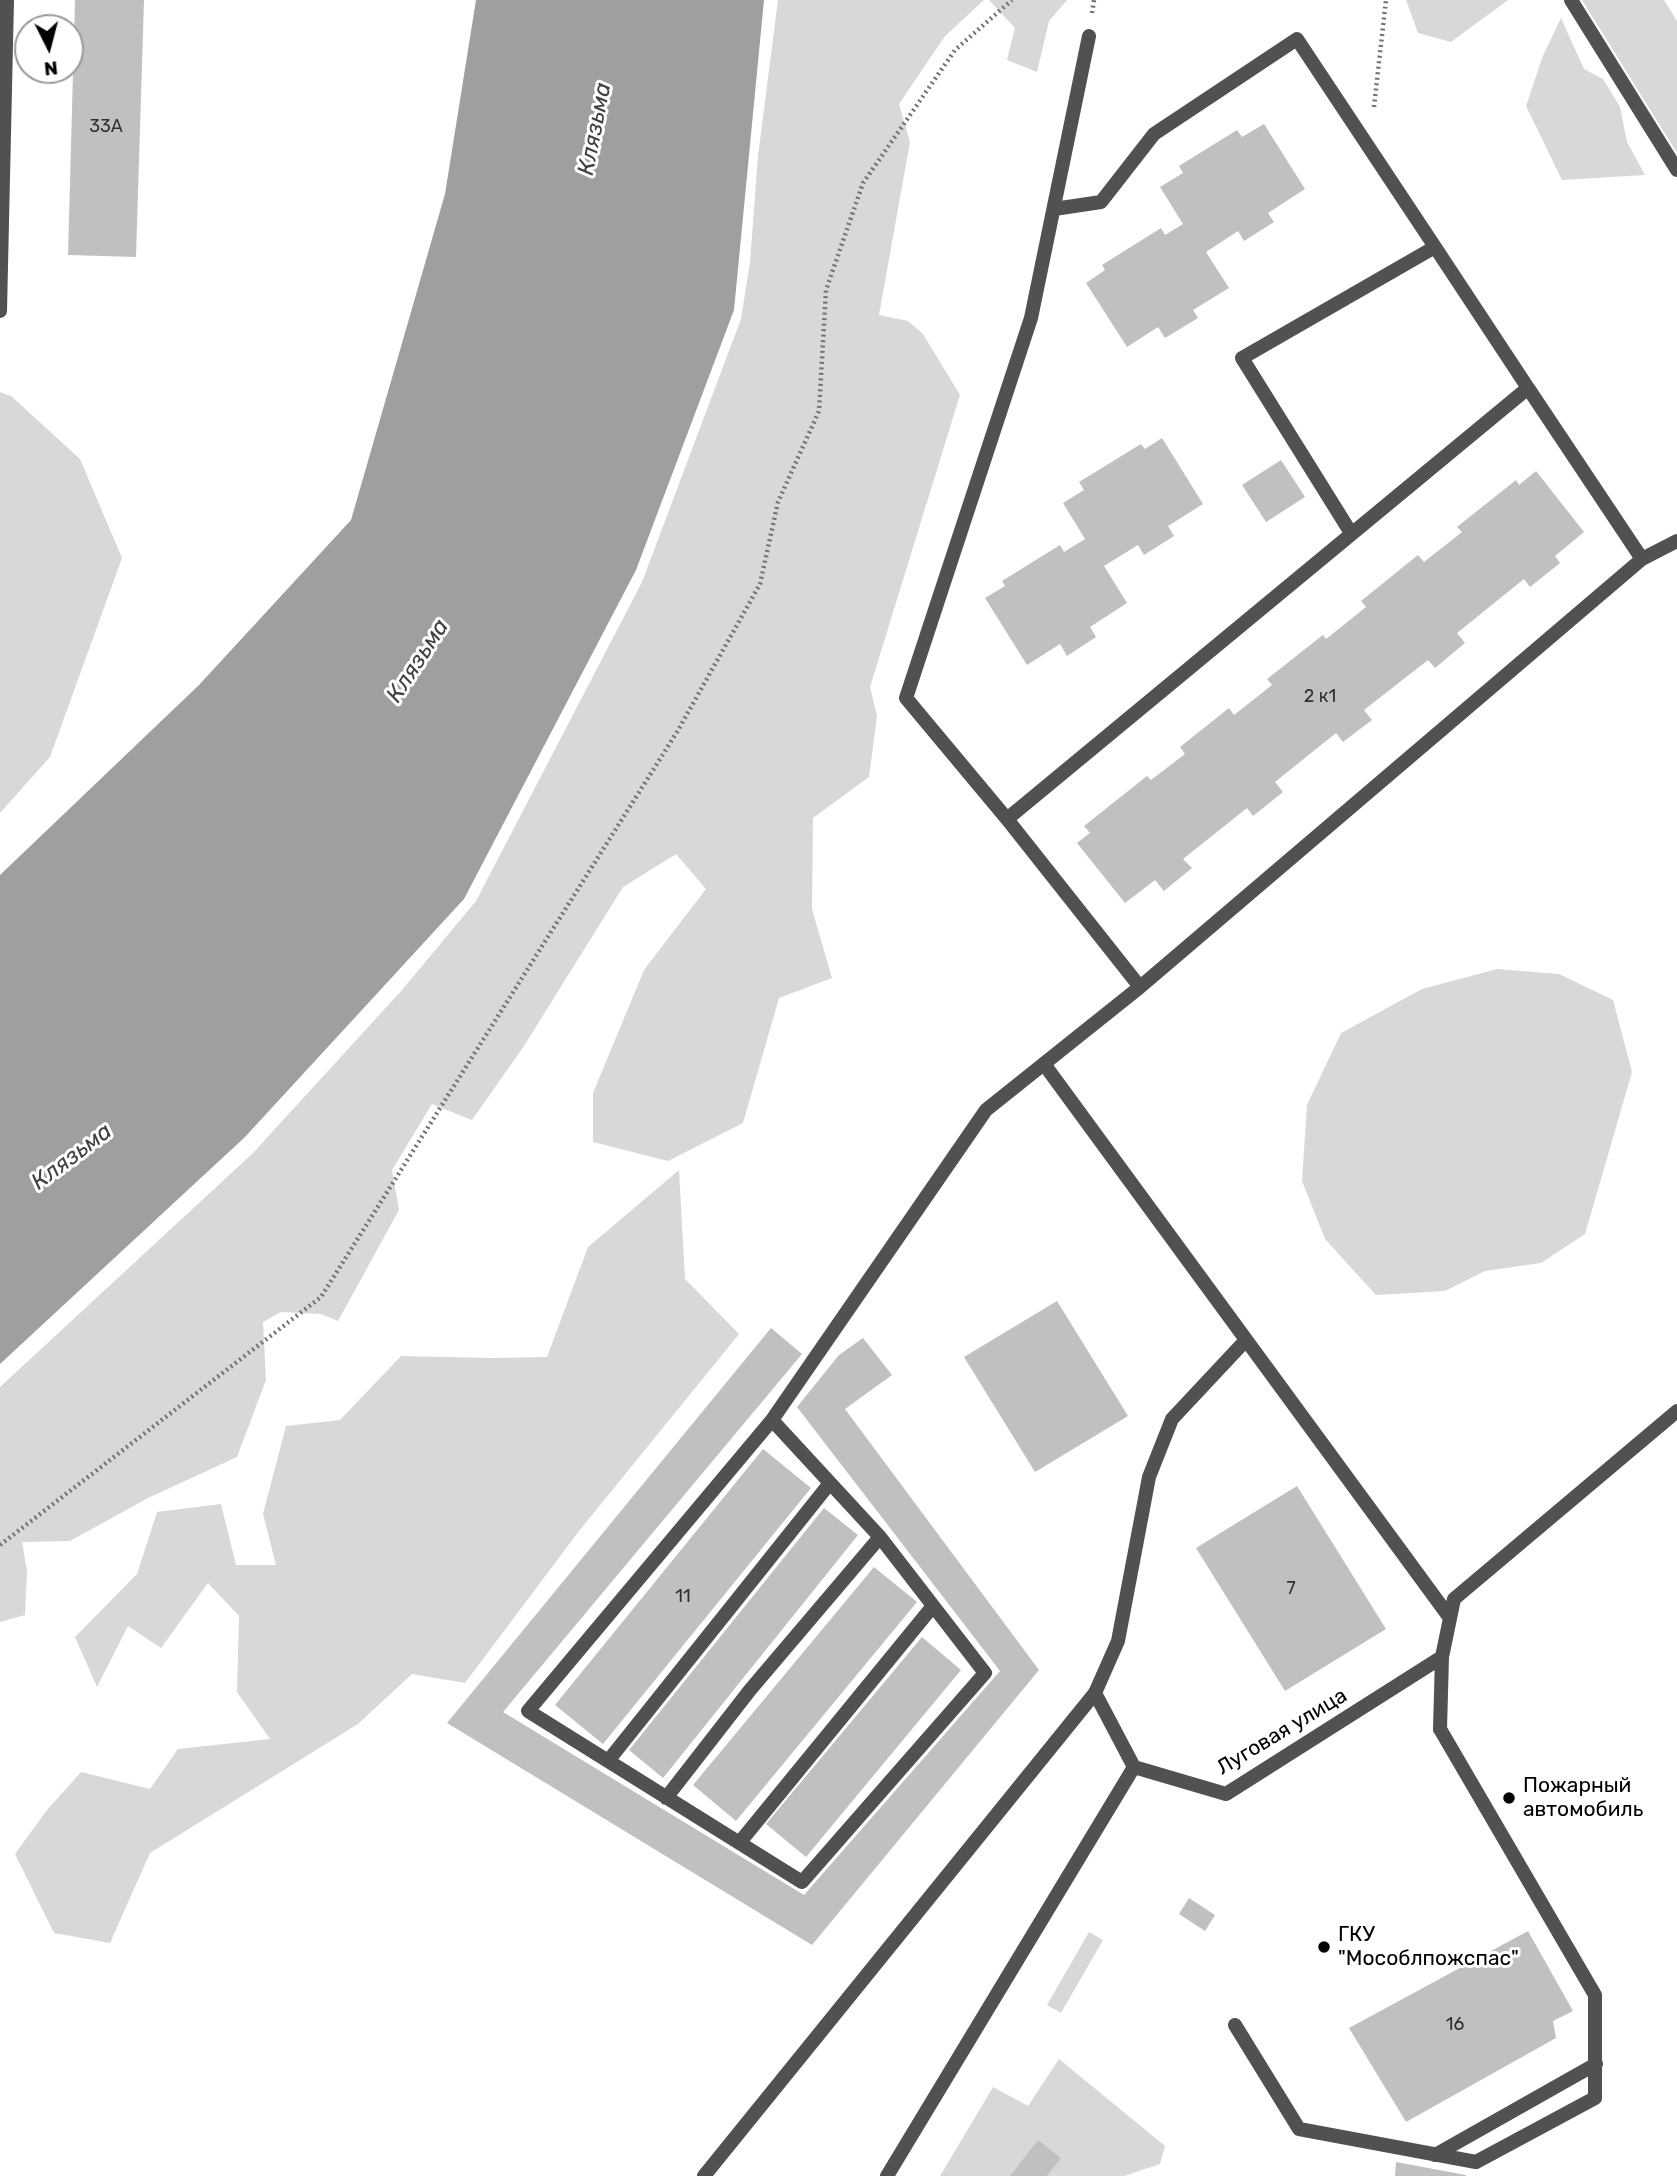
<!DOCTYPE html>
<meta charset="utf-8">
<style>
body{margin:0}
#map{position:relative;width:1677px;height:2176px;overflow:hidden;background:#fff;font-family:Rubik,sans-serif}
canvas{display:block}
.north{position:absolute;left:14px;top:14px;width:70px;height:70px;box-sizing:border-box;background:#fff;border:2px solid #999;border-radius:50%;rotate:174deg;font-size:19px;font-weight:700;line-height:28px;text-align:center;color:#000}
.north::after{content:'';display:block;margin:auto;width:24px;height:32px;background:#000;clip-path:polygon(50% 0,100% 100%,50% 72%,0 100%)}
</style>
<div id="map">
<canvas width="1677" height="2176"></canvas>
<div class="north">N</div>
</div>
<script>
const context = document.querySelector('canvas').getContext('2d');
context.lineJoin = 'round';
function fillPath(path, color) { context.fillStyle = color; context.fill(path, 'evenodd'); }
const shape = rows => new Path2D(rows.map(r => 'M' + r).join(''));
function trace(path, color, width, dash) { context.strokeStyle = color; context.lineWidth = width; context.lineCap = dash ? 'butt' : 'round'; context.setLineDash(dash || []); context.stroke(path); }
function label(font, color, halo, rows, align = 'center') {
  context.font = font + ' Rubik,sans-serif'; context.lineWidth = 6; context.setLineDash([]); context.textBaseline = 'middle'; context.strokeStyle = halo; context.fillStyle = color; for (const [text, x, y, turn = 0] of rows) {
    context.save(); context.translate(x, y); context.rotate((+turn || 0) * Math.PI / 180); context.textAlign = isNaN(turn) ? turn : align; if (halo) context.strokeText(text, 0, 0); context.fillText(text, 0, 0); context.restore();
  }
}
const green = shape([
 [778,0,984,0,945,36,899,104,910,142,879,315,908,321,923,334,960,395,870,687,877,716,869,777,813,818,812,909,832,978,779,998,743,1123,668,1161,593,1142,593,1093,644,970,706,889,676,854,623,887,524,1046,472,1120,432,1104,392,1170,399,1210,338,1321,321,1314,281,1312,263,1322,266,1380,237,1457,148,1498,70,1541,22,1542,27,1571,25,1615,0,1622,0,1387,253,1153,402,990,476,901,642,582,741,319,750,262,758,156],
 [989,0,1067,0,1049,21,1037,72,1007,60,1015,28],
 [1406,0,1508,0,1451,42,1418,33],
 [1582,0,1664,0,1677,21,1677,153],
 [1561,18,1584,69,1603,79,1620,107,1627,142,1645,175,1562,180,1526,106,1542,58],
 [0,392,11,396,80,459,122,558,50,757,0,813],
 [1497,969,1559,974,1613,1000,1632,1072,1585,1234,1541,1263,1485,1271,1445,1291,1376,1295,1325,1239,1302,1181,1307,1105,1341,1033,1422,989],
 [679,1170,685,1279,739,1334,579,1531,465,1683,412,1674,358,1724,150,1853,110,1943,54,1933,15,1854,47,1810,81,1772,150,1789,178,1749,270,1739,237,1692,239,1616,208,1583,161,1648,128,1626,97,1687,75,1637,137,1574,157,1512,221,1504,236,1565,276,1565,263,1514,286,1426,340,1420,401,1356,492,1358,547,1357,588,1247],
 [1089,1932,1103,1940,1061,2013,1047,2005],
 [1059,2059,1165,2146,1160,2164,1124,2176,940,2176,993,2087,1028,2106]
]);
const water = shape([
 [476,0,764,0,734,310,636,570,464,899,245,1137,0,1364,0,875,199,685,351,520,445,194]
]);
const building = shape([
 [75,0,144,0,136,257,68,255],
 [1264,124,1305,189,1268,213,1274,222,1244,241,1238,231,1206,252,1229,288,1193,310,1198,318,1165,338,1158,327,1127,347,1086,283,1105,270,1102,265,1161,228,1165,235,1183,224,1160,187,1183,173,1179,166,1237,130,1242,137],
 [1162,438,1203,504,1168,526,1174,536,1144,555,1138,545,1104,566,1127,603,1090,627,1096,637,1067,656,1060,644,1027,665,985,598,1005,586,1002,581,1060,545,1064,552,1085,539,1063,503,1084,490,1079,482,1141,444,1145,449],
 [1281,460,1305,497,1266,522,1242,485],
 [1536,471,1584,532,1555,556,1560,563,1530,587,1524,579,1457,633,1465,643,1435,668,1428,660,1364,710,1372,720,1343,742,1336,733,1275,782,1283,792,1253,816,1247,808,1183,859,1192,868,1164,891,1155,880,1125,903,1077,843,1090,833,1084,826,1147,776,1151,780,1185,754,1180,747,1229,708,1234,715,1272,685,1267,679,1323,635,1326,639,1366,607,1361,601,1418,555,1424,562,1462,532,1457,527,1516,480,1519,485],
 [1057,1301,1128,1416,1035,1472,964,1357],
 [771,1328,802,1354,503,1712,804,1895,1000,1671,797,1407,839,1355,863,1338,892,1375,845,1409,1039,1670,812,1945,447,1723],
 [763,1449,811,1488,603,1744,555,1705],
 [1297,1486,1386,1629,1285,1691,1196,1548],
 [824,1508,858,1535,663,1778,629,1750],
 [874,1567,917,1602,736,1821,693,1785],
 [922,1637,961,1670,806,1857,766,1824],
 [1189,1898,1215,1915,1205,1931,1179,1914],
 [1528,1931,1573,2011,1553,2021,1556,2038,1406,2122,1349,2028],
 [1038,2140,1061,2158,1047,2176,1010,2176],
 [1396,2162,1466,2175,1466,2176,1395,2176]
]);
const path = shape([
 [1092,13,1094,0],
 [1374,107,1386,0],
 [0,1545,321,1297,677,732,760,584,778,502,819,411,826,290,863,183,955,50,1012,0]
]);
const service = shape([
 [1054,209,1101,202,1154,134,1297,39,1435,247],
 [0,311,7,0],
 [1351,533,1242,358,1435,247,1528,388],
 [1007,819,906,698,1031,318,1089,36],
 [1140,987,1007,819,1528,388,1642,559],
 [772,1420,528,1711,802,1882,985,1673,880,1537,772,1420,986,1110,1140,987,1642,559,1677,541],
 [608,1761,830,1483],
 [666,1798,750,1690,880,1537],
 [740,1842,933,1606],
 [1235,2025,1299,2129,1476,2162,1595,2098,1595,1995,1440,1729],
 [1435,2155,1596,2064],
 [704,2176,1095,1693]
]);
const minor = shape([
 [1571,0,1677,170],
 [1044,1064,1450,1618],
 [1440,1729,1442,1657,1454,1599,1677,1411],
 [1134,1767,1095,1693,1118,1641,1149,1477,1172,1419,1246,1340],
 [1134,1767,1226,1794,1442,1657],
 [887,2176,1134,1767]
]);
const markers = [
 [1509,1798,7,"#000"],
 [1324,1947,7,"#000"]
];
const numberNames = [
 ["33А",106,127],
 ["2 к1",1320,697],
 ["7",1291,1589],
 ["11",683,1597],
 ["16",1455,2025]
];
const streetNames = [
 ["Луговая улица",1282,1732,-31]
];
const poiNames = [
 ["Пожарный",1523,1786],
 ["автомобиль",1523,1810],
 ["ГКУ",1338,1935],
 ["\"Мособлпожспас\"",1338,1959]
];
const waterNames = [
 ["Клязьма",595,129,-79],
 ["Клязьма",418,661,-57],
 ["Клязьма",72,1157,-37]
];
fillPath(green, '#d8d8d8');
fillPath(water, '#9f9f9f');
fillPath(building, '#c0c0c0');
trace(path, '#737373', 4.5, [2, 3.5]);
trace(service, '#515151', 14);
trace(minor, '#515151', 14);
for (const [x, y, r, color] of markers) { const dot = new Path2D(); dot.arc(x, y, r, 0, 2 * Math.PI); context.fillStyle = color; context.fill(dot); trace(dot, '#fff', 2.5); }
label('18px', '#303030', null, numberNames);
label('21px', '#000', '#fff', streetNames);
label('21px', '#000', '#fff', poiNames, 'left');
label('italic 23px', '#404040', '#fff', waterNames);
</script>
